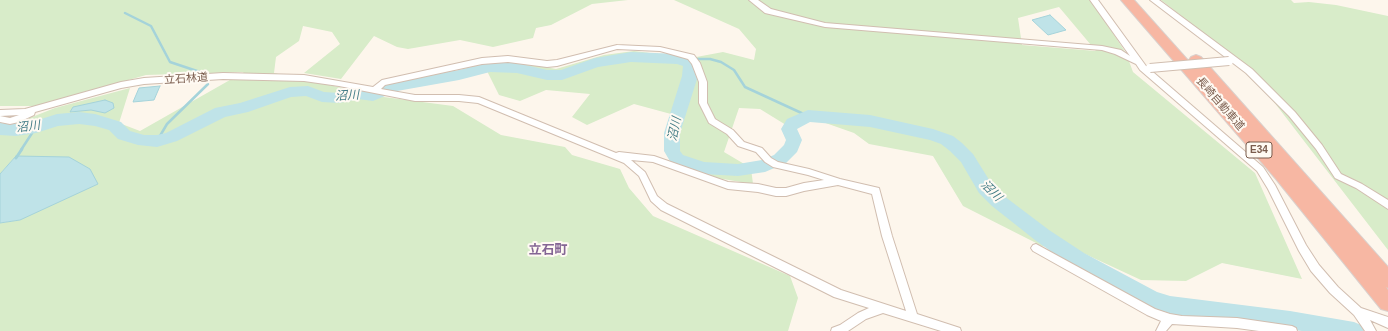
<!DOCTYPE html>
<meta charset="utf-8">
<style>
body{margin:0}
canvas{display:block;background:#fdf6ec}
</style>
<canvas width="1388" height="331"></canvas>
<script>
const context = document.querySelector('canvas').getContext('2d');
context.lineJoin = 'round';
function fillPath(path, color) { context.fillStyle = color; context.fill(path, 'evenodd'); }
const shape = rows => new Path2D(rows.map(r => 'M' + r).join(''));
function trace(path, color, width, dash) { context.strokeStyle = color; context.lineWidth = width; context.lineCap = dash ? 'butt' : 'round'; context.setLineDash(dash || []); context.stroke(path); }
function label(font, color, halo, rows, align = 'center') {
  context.font = font + ' Arial,"Noto Sans JP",sans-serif'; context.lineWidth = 4; context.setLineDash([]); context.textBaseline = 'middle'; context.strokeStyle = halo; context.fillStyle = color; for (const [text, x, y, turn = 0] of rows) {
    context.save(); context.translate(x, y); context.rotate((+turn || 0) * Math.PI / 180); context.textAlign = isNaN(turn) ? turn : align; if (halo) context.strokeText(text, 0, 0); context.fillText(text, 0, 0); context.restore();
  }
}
const green = shape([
 [0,0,628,0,592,4,551,25,536,28,533,38,493,47,460,40,408,49,397,47,374,36,341,79,304,73,340,44,332,32,303,26,299,41,276,57,274,73,384,97,453,106,501,135,565,147,572,155,620,169,629,188,653,216,790,276,798,298,788,331,0,331,0,223,20,220,16,156,0,174,0,134,25,134,14,124,55,108,130,88,119,123,140,131,244,72,146,75,37,106,0,106],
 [674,0,1091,0,1126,53,1133,72,1255,173,1302,279,1222,263,1186,281,1141,280,1085,254,1042,246,963,206,933,156,869,144,854,133,817,120,786,125,760,109,739,108,724,152,751,168,753,184,711,177,676,165,682,117,634,104,587,125,572,117,590,94,546,90,520,101,499,95,484,65,524,63,556,69,604,55,634,51,691,58,723,52,754,60,756,49,739,29],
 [1059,7,1096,51,1022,45,1018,18],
 [1161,0,1291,0,1294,3,1309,2,1336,5,1388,16,1388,250,1247,67]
]);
const water = shape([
 [1050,15,1066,30,1048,35,1032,20,1050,15],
 [160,86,154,100,133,102,139,88,160,86],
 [105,100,113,103,114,108,105,113,91,110,70,112,73,107,105,100],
 [16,156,69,157,90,169,98,184,20,220,0,223,0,174,16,156]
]);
const streamFar1 = shape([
 [125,13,151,26,170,62,206,74],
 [698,59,710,59,721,62,734,70,745,87,808,116],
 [157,141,167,124,208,84],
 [21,150,36,127]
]);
const stream = shape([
 [16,158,22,149]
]);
const river = shape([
 [631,52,679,54,695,60,697,63,698,76,680,133,680,151,683,155,704,162,738,164,762,160,774,155,784,145,786,140,781,129,787,119,808,110,870,115,933,129,953,136,962,143,973,154,991,183,1004,196,1049,230,1084,253,1157,292,1170,296,1290,311,1354,322,1361,325,1364,331,1302,331,1170,314,1144,305,1070,265,1035,240,992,206,979,193,961,162,950,151,941,144,930,140,870,127,810,122,797,129,802,140,797,152,786,163,765,172,738,176,703,174,671,163,664,151,664,133,682,76,683,66,677,64,631,62,598,67,562,80,547,80,517,73,490,72,459,80,397,91,373,101,358,99,339,103,322,102,306,96,291,97,248,112,225,117,177,141,157,147,138,145,118,139,109,130,95,126,79,124,58,126,36,133,16,136,0,135,0,123,16,124,35,121,57,114,79,112,95,114,121,122,130,131,144,135,157,135,166,133,215,108,240,103,290,87,308,86,324,92,339,93,358,89,371,90,393,81,459,70,490,62,517,63,547,70,561,70,595,58,631,52]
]);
const street = shape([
 [749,0,758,0,771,9,825,23,1102,46,1121,50,1130,56,1090,0,1098,0,1146,66,1263,167,1275,185,1306,245,1319,265,1338,287,1361,308,1388,317,1388,328,1370,320,1376,331,1365,331,1354,315,1330,293,1311,271,1299,251,1268,189,1257,171,1140,70,1136,64,1115,54,1102,50,825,27,765,13,749,0],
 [1150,0,1159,0,1252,69,1295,112,1322,145,1341,174,1362,184,1388,200,1388,209,1356,188,1335,178,1316,149,1289,116,1246,73,1150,0],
 [617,45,660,47,694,55,700,63,707,82,707,103,715,119,733,130,744,142,762,148,771,158,778,162,809,169,840,179,879,188,892,236,917,314,960,328,961,331,941,331,883,313,866,319,848,331,831,331,832,328,840,325,858,313,869,308,834,297,661,210,651,201,639,176,624,163,478,103,459,101,415,101,339,86,304,81,223,79,144,84,121,88,35,112,34,115,19,122,10,124,0,122,0,116,10,118,19,115,0,116,0,110,25,109,121,82,144,78,223,73,304,75,373,87,382,80,482,58,508,56,547,61,557,60,617,45],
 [617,49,660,51,688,59,692,64,699,82,699,103,709,123,727,134,738,146,756,152,765,162,773,167,808,175,824,180,804,183,786,188,776,188,758,184,728,182,654,156,619,152,616,153,479,97,459,95,415,95,381,89,385,85,482,64,508,62,547,67,557,66,617,49],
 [631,160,653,162,728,189,758,192,776,196,786,196,804,191,838,185,872,194,882,236,906,311,841,290,667,204,657,196,645,172,631,160],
 [1036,244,1155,309,1170,314,1182,316,1237,318,1292,326,1296,328,1297,331,1259,331,1237,328,1172,324,1166,331,1156,331,1161,321,1147,315,1033,251,1031,248,1033,245,1036,244]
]);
const highway = shape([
 [1121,0,1134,0,1193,66,1189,60,1191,57,1196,55,1201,57,1388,267,1388,288,1386,287,1388,290,1388,311,1381,309,1276,179,1121,0]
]);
const streetBridge = shape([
 [1150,68,1229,61]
]);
const shields = [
 [1259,150,26]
];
const shieldNames = [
 ["E34",1259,150]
];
const streetNames = [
 ["立石林道",186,79,-4],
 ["長崎自動車道",1220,104,49]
];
const waterNames = [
 ["沼川",347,96,-3],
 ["沼川",28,127,-7],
 ["沼川",675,129,-78],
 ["沼川",991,191,45]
];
const quarterNames = [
 ["立石町",548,250]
];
fillPath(green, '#d8ecc9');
fillPath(water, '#bfe3e8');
trace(water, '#a5d3da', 1);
trace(streamFar1, '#a5d3da', 2.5);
trace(stream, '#a5d3da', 3);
fillPath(river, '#bfe3e8');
trace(street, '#d1beb0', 2);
trace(highway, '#dad1cd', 2);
fillPath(street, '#fff');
fillPath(highway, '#f7b7a3');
trace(streetBridge, '#d1beb0', 10, []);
trace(streetBridge, '#fff', 8);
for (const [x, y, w] of shields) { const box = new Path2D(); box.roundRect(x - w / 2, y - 8, w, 16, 3); context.fillStyle = '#fffaf3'; context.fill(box); trace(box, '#7a5c4d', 1); }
label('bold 10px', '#7a5c4d', null, shieldNames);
label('11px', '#7a5c4d', '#fffaf3', streetNames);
label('italic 12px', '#437c86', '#fffaf3', waterNames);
label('bold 13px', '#846695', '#fffaf3', quarterNames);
</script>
